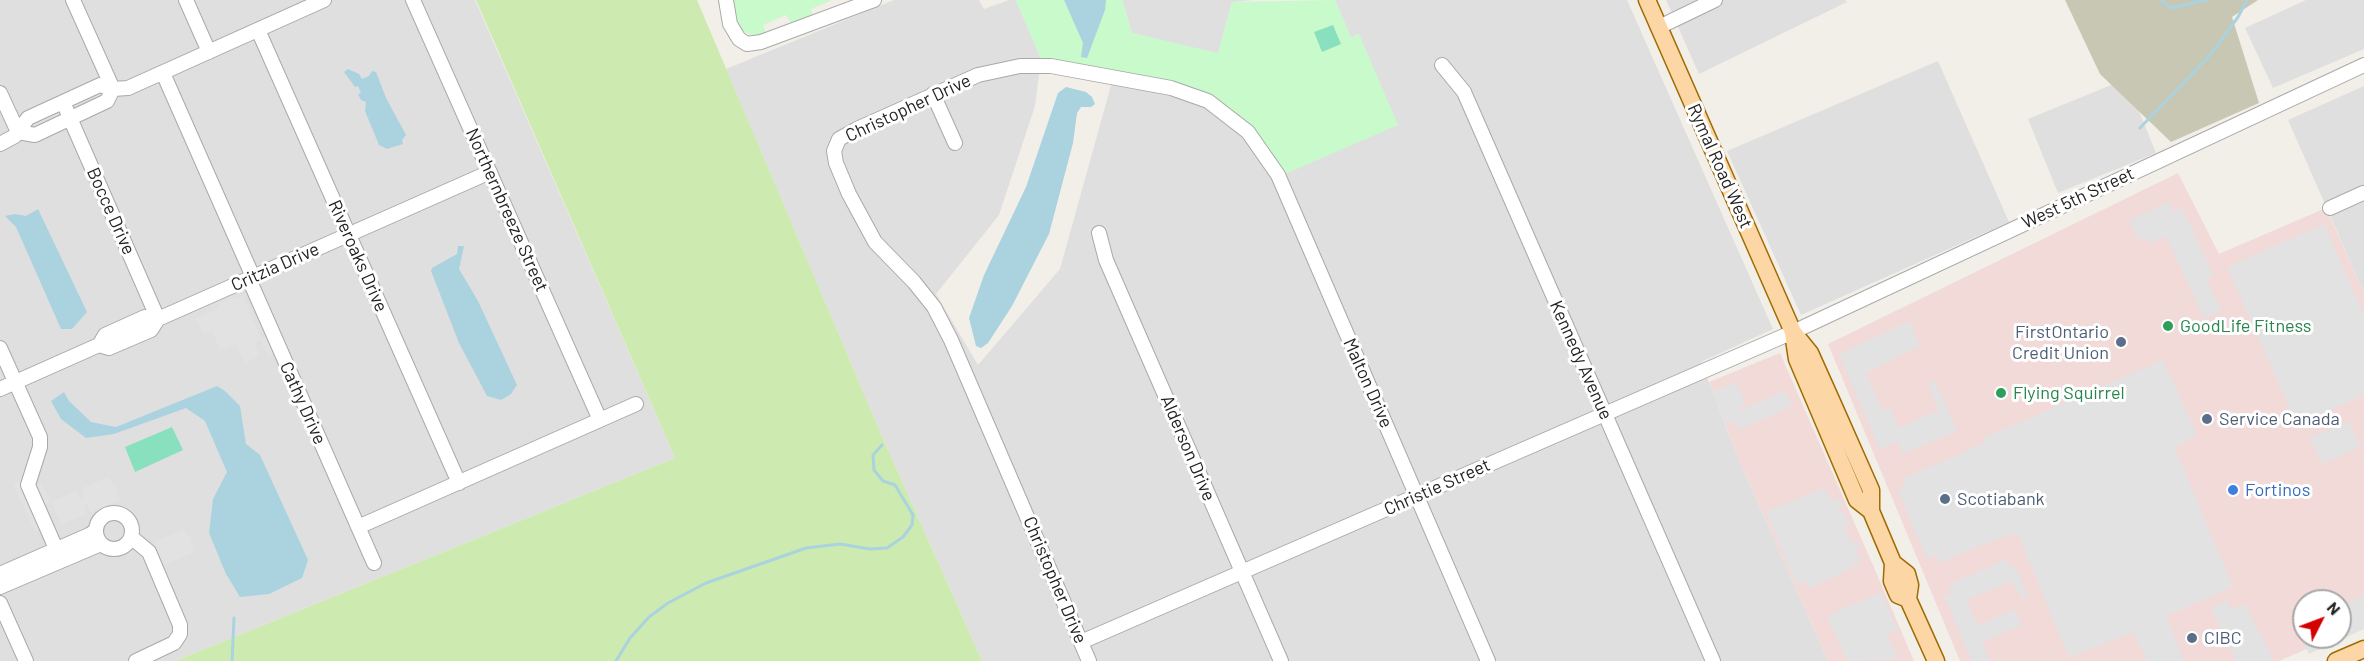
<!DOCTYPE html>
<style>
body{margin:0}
#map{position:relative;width:2364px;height:661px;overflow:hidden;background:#f2efe9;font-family:Barlow,sans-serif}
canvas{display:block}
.north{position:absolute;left:2292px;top:589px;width:60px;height:60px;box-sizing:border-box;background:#fff;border:2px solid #a7a7a7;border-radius:50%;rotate:48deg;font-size:16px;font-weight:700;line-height:24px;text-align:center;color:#222}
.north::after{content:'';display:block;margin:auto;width:21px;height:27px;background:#d40000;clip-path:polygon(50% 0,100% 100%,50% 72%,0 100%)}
</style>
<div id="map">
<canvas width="2364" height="661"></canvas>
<div class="north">N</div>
</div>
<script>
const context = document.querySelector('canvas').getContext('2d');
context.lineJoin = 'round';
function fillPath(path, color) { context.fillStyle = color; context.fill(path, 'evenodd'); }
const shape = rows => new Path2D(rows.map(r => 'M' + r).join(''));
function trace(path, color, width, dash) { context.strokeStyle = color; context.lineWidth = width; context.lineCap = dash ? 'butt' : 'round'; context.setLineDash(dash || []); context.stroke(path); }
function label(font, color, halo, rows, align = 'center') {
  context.font = font + ' Barlow,sans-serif'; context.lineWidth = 6; context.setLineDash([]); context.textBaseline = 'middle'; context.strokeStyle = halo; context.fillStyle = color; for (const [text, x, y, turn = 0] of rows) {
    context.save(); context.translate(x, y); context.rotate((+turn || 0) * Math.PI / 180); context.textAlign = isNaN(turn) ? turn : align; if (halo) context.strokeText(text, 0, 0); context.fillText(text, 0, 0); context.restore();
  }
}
const residential = shape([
 [0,0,475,0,675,458,175,661,0,661],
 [894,0,979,0,984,9,1009,0,1016,0,1041,59,1035,106,999,215,936,294,978,365,1060,269,1115,71,1176,82,1207,94,1239,114,1263,140,1285,174,1358,34,1351,38,1335,0,1627,0,1773,329,1701,362,1739,460,1828,661,982,661,881,434,726,69],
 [1122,0,1253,0,1232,2,1218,54,1132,33],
 [1666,0,1845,0,1847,2,1699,74],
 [2306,0,2364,0,2364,49,2273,88,2245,28],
 [1938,61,2009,222,1801,315,1727,151],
 [2126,79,2156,153,2058,193,2028,119],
 [2364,86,2364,293,2288,120]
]);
const commercial = shape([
 [2178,173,2219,254,2326,208,2364,293,2364,624,2340,634,2340,601,2304,601,2304,637,2334,637,2279,661,1960,661,1828,344],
 [1780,353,1872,563,1914,661,1828,661,1739,460,1709,382]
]);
const construction = shape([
 [2065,0,2258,0,2232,17,2259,103,2171,142,2100,74]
]);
const grass = shape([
 [476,0,697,0,881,434,982,661,175,661,675,458]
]);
const park = shape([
 [731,0,832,0,811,9,813,16,791,23,786,15,763,25,767,35,751,35,743,31,734,22],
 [1016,0,1122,0,1132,33,1218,53,1232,2,1335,0,1351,38,1359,34,1398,125,1285,174,1263,140,1239,114,1207,94,1176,82,1041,59]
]);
const pitch = shape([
 [1333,25,1341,44,1322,52,1314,32],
 [172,427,183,450,135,472,125,447]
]);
const parking = shape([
 [2169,202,2174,212,2182,208,2214,276,2207,280,2221,311,2204,319,2166,236,2149,244,2146,237,2138,240,2129,220],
 [2324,224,2364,314,2364,395,2297,425,2227,267],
 [234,296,237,299,243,296,262,339,268,336,276,352,268,356,261,339,254,343,260,356,245,363,236,344,220,350,212,331,203,333,196,319,219,308,218,304],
 [1910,321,1920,346,1866,373,1883,411,1890,408,1899,428,1939,410,1928,384,1935,381,1957,431,1903,454,1897,441,1880,450,1839,354],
 [2163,360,2197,435,2175,448,2233,587,2166,616,2184,661,2147,661,2133,632,2069,658,2018,534,1997,539,1939,563,1936,555,1927,559,1898,491,1905,487,1902,479,1960,454,1985,442,1983,438],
 [1736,382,1745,403,1739,406,1742,409,1785,391,1792,406,1739,430,1734,421,1726,424,1712,392],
 [2349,421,2360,447,2322,464,2310,438],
 [30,476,34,487,41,484,50,502,34,509,42,528,35,532,13,484],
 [109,476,112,485,115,484,120,500,91,513,87,505,84,506,87,514,61,525,51,502,77,491,80,499,84,497,81,489],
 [1824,488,1833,501,1840,499,1843,507,1837,509,1845,513,1844,516,1850,522,1849,526,1843,526,1853,543,1858,542,1860,550,1854,552,1862,558,1857,565,1852,562,1853,568,1808,589,1805,581,1797,585,1766,512],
 [184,529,187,536,190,535,194,552,164,565,154,542],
 [2006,559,2009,566,2014,564,2028,597,2022,599,2012,581,1966,600,1978,626,2014,609,2022,625,1982,642,1990,661,1972,661,1944,596,1952,594,1948,585],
 [1881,592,1898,630,1887,635,1898,659,1847,661,1827,616],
 [2364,595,2364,629,2309,654,2297,631,2304,627,2304,637,2340,637,2340,606],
 [2227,600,2231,609,2245,604,2273,658,2267,661,2236,661,2211,608]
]);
const water = shape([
 [1064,0,1106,0,1105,10,1087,58,1081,57,1083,43],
 [348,69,359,74,362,79,369,76,372,71,376,72,386,98,406,135,402,140,403,144,387,149,379,145,365,111,366,102,361,100,358,94,361,93,358,86,355,87,344,72],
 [1066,87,1086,92,1092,97,1095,104,1091,107,1081,107,1077,113,1073,143,1049,234,1012,306,988,343,981,348,976,346,969,318,984,275,1026,187,1058,93],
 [38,209,87,312,72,329,61,329,16,227,5,216,15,214,26,216],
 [458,246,464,246,459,269,478,301,517,385,511,394,501,400,487,396,459,343,431,271,432,268,457,254],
 [217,386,225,391,240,406,246,444,260,455,308,560,302,578,269,594,240,597,226,574,209,533,213,499,227,472,205,421,186,408,114,434,86,438,61,419,51,401,64,392,69,401,91,422,116,427]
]);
const stream = shape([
 [2161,0,2170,8,2207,0],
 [2140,128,2212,53,2238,17,2247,0],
 [232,661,234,618],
 [616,661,630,638,649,617,668,603,706,583,806,548,840,544,870,549,887,548,903,537,912,525,913,515,895,485,883,481,874,470,873,455,882,445]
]);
const minor = shape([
 [73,0,113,89],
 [186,0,209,52],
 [413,0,600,420],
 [726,0,730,24,739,39,747,44,761,42,874,0],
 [1659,27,1715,0],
 [258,30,459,483],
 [1442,65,1464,92,1713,661],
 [163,73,253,277],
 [0,93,18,132],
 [933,94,955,143],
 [63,102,158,319],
 [18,132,35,135,107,101,113,89],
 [0,144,15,136,28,118,100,85,113,89,128,88,324,0],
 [2330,208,2363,193],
 [1099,233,1106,260,1281,661],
 [249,279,374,563],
 [99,345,109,348,151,330,158,319],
 [0,348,40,437,40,447,28,485,61,560],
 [0,389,99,345,105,335,145,317,158,319,490,172],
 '96 531a18 18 0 1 1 36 0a18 18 0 1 1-36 0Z',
 [358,527,636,404],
 [131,537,149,552,180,625,180,634,174,643,136,661],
 [0,574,89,535,95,531],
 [0,587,101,544],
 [0,603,26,661],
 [1081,642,1793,332,2364,65],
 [1089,661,951,340,934,307,914,282,875,242,849,194,836,163,834,151,839,139,857,129,978,75,1020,66,1051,66,1171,88,1208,101,1248,132,1278,175,1488,661]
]);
const major = shape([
 [1647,0,1793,332,1810,353,1832,402,1871,490,1871,511,1893,563,1907,574,1910,585,1908,599,1936,661],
 [1793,333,1797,359,1857,500,1871,511],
 [1893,563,1892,581,1898,595,1908,599],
 [2336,661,2364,649]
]);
const markers = [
 [2168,326,6,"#2e9e5b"],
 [2121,342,6,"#5c6f8a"],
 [2001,393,6,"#2e9e5b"],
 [2207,419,6,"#5c6f8a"],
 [2233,490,6,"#3f7fe0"],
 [1945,499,6,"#5c6f8a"],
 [2192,638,6,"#5c6f8a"]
];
const streetNames = [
 ["Christopher Drive",908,108,-25],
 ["Rymal Road West",1720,166,66],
 ["West 5th Street",2078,198,-25],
 ["Northernbreeze Street",507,210,66],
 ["Bocce Drive",111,211,66],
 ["Riveroaks Drive",358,256,66],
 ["Critzia Drive",275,267,-24],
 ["Kennedy Avenue",1581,360,66],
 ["Malton Drive",1368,383,66],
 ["Cathy Drive",303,403,66],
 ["Alderson Drive",1188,448,67],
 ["Christie Street",1437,487,-24],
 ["Christopher Drive",1055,580,67]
];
const leisureNames = [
 ["GoodLife Fitness",2180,326],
 ["Flying Squirrel",2013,393]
];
const serviceNames = [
 ["FirstOntario",2109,332,"right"],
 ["Credit Union",2109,353,"right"],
 ["Service Canada",2219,419],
 ["Scotiabank",1957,499],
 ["CIBC",2204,638]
];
const shopNames = [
 ["Fortinos",2245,490]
];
fillPath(residential, '#e0dfdf');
fillPath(commercial, '#f2dad9');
fillPath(construction, '#c7c7b4');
fillPath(grass, '#cdebb0');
fillPath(park, '#c8facc');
fillPath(pitch, '#88e0be');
fillPath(parking, '#e2e2e2');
fillPath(water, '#aad3df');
trace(stream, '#aad3df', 3);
trace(minor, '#a9a9a9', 16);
trace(major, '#a06b00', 19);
trace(minor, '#fff', 14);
trace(major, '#fcd6a4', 16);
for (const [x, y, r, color] of markers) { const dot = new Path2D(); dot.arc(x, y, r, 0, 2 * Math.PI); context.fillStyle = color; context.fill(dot); trace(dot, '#fff', 2); }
label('18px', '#222', '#fff', streetNames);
label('18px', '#27864d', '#fff', leisureNames, 'left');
label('18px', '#4e5e75', '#fff', serviceNames, 'left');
label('18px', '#366cbe', '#fff', shopNames, 'left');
</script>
